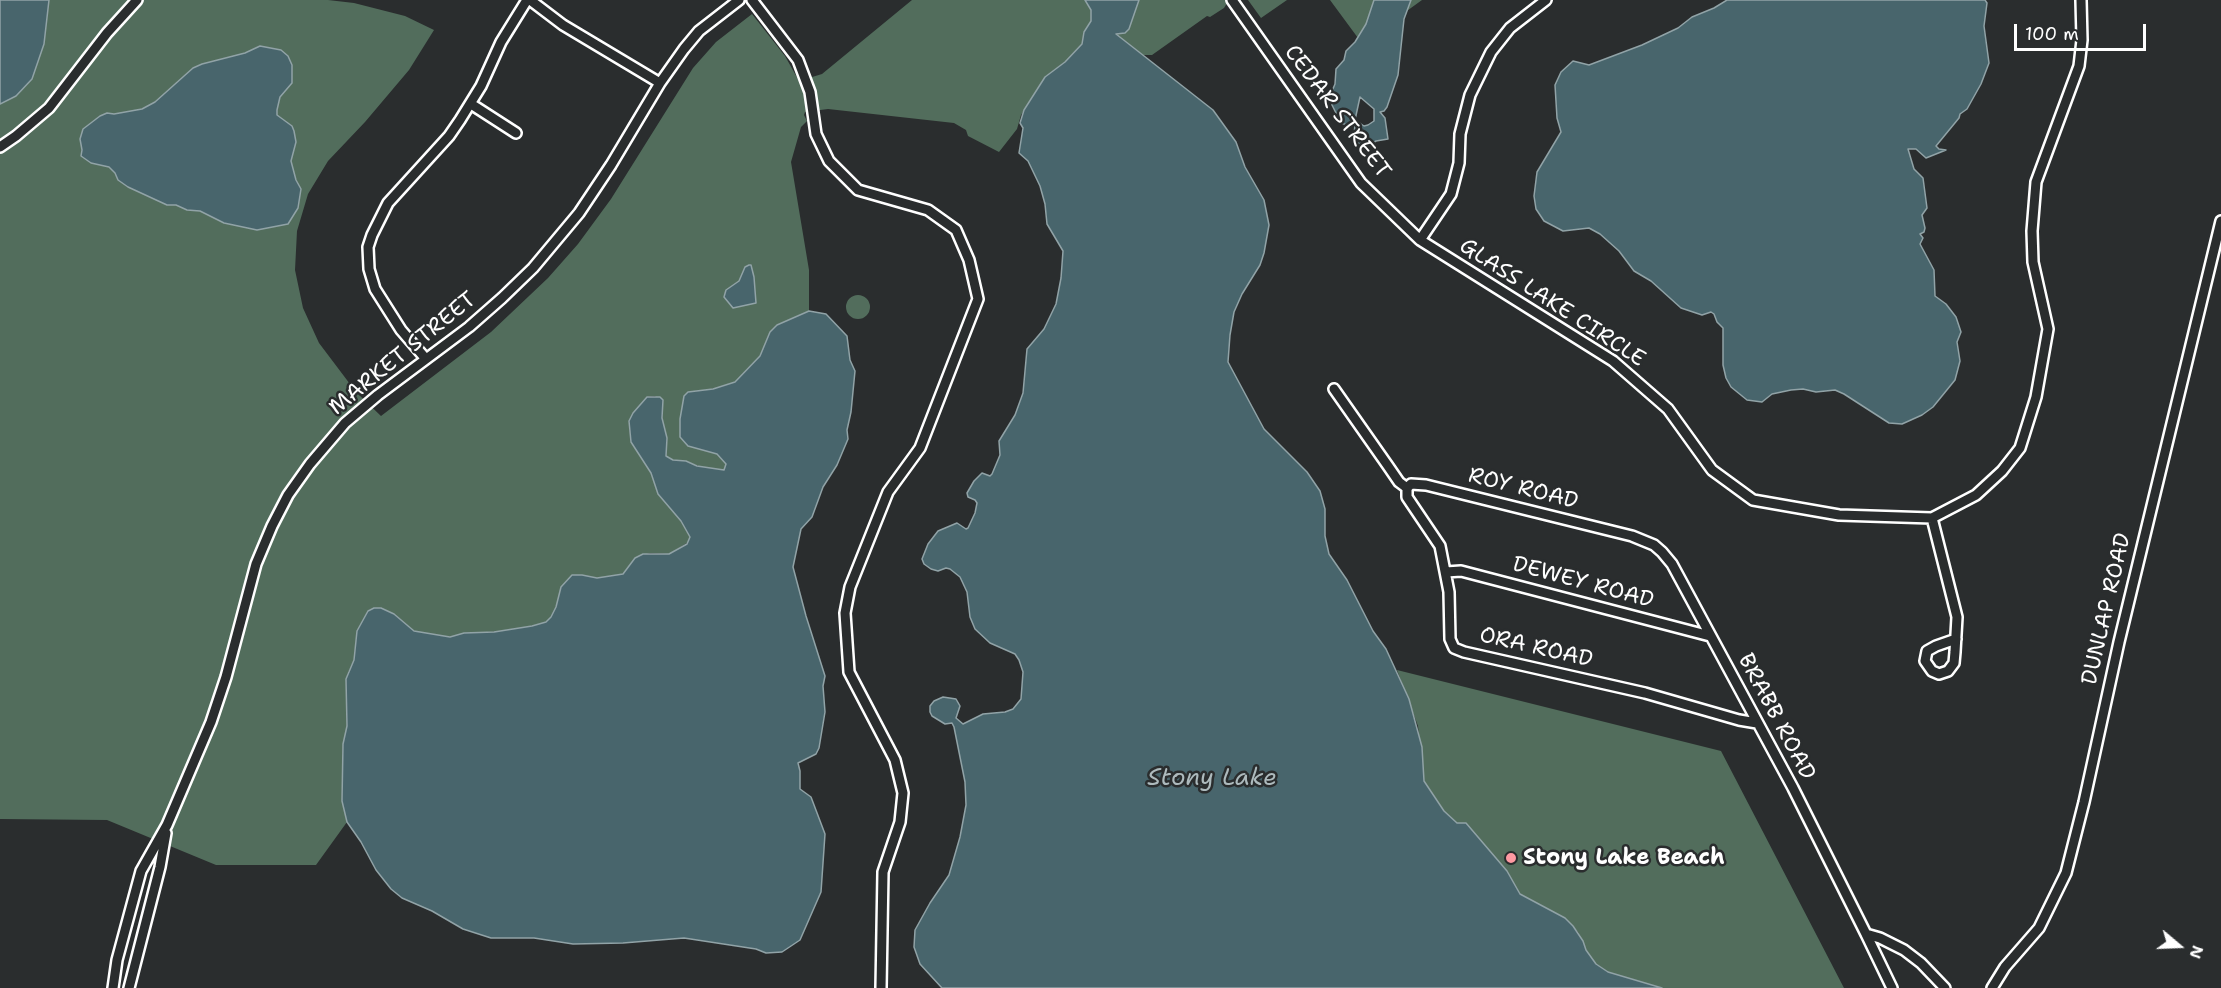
<!DOCTYPE html>
<style>
body{margin:0}
#map{position:relative;width:2221px;height:988px;overflow:hidden;background:#2a2d2e;font-family:"Shantell Sans",sans-serif}
canvas{display:block}
.north{position:absolute;left:2149px;top:916px;width:60px;height:60px;-webkit-text-stroke:4px #2a2d2e;paint-order:stroke;rotate:109deg;font-size:16px;font-weight:700;line-height:24px;text-align:center;color:#fff}
.north::after{content:'';display:block;margin:auto;width:21px;height:27px;background:#fff;clip-path:polygon(50% 0,100% 100%,50% 72%,0 100%)}
.scale{position:absolute;left:2014px;top:24px;width:132px;height:27px;box-sizing:border-box;border:3px solid #fff;border-top:0;padding-left:8px;font-size:18px;line-height:21px;white-space:nowrap;color:#fff;-webkit-text-stroke:4px #2a2d2e;paint-order:stroke}
</style>
<div id="map">
<canvas width="2221" height="988"></canvas>
<div class="north">N</div>
<div class="scale">100 m</div>
</div>
<script>
const context = document.querySelector('canvas').getContext('2d');
context.lineJoin = 'round';
function fillPath(path, color) { context.fillStyle = color; context.fill(path, 'evenodd'); }
const shape = rows => new Path2D(rows.map(r => 'M' + r).join(''));
function trace(path, color, width, dash) { context.strokeStyle = color; context.lineWidth = width; context.lineCap = dash ? 'butt' : 'round'; context.setLineDash(dash || []); context.stroke(path); }
function label(font, color, halo, rows, align = 'center') {
  context.font = font + ' "Shantell Sans",sans-serif'; context.lineWidth = 5; context.setLineDash([]); context.textBaseline = 'middle'; context.strokeStyle = halo; context.fillStyle = color; for (const [text, x, y, turn = 0] of rows) {
    context.save(); context.translate(x, y); context.rotate((+turn || 0) * Math.PI / 180); context.textAlign = isNaN(turn) ? turn : align; if (halo) context.strokeText(text, 0, 0); context.fillText(text, 0, 0); context.restore();
  }
}
const green = shape([
 [0,0,328,0,354,3,405,16,434,30,409,70,365,122,328,161,308,194,297,231,295,270,303,308,319,343,356,392,381,416,491,332,548,278,578,244,611,199,693,68,716,42,752,14,785,56,799,81,822,74,912,0,1229,0,1224,8,1210,17,1207,16,1152,55,1143,55,1115,34,1082,44,1065,62,1045,77,1021,115,1017,129,999,152,968,136,966,130,954,123,828,109,805,112,804,115,807,121,801,127,791,162,809,270,809,311,777,325,770,332,760,356,735,382,713,389,688,392,680,419,680,437,696,448,717,454,726,464,726,467,724,470,701,467,686,461,673,460,666,456,667,438,662,418,663,405,655,396,647,397,629,421,631,442,651,473,658,494,681,521,690,537,690,541,669,554,650,553,635,558,623,574,597,578,582,575,572,575,561,587,556,607,551,617,546,622,532,626,494,632,464,633,454,637,432,635,414,631,394,614,381,608,370,609,357,631,354,660,348,673,346,683,347,726,343,744,342,786,342,801,347,822,316,865,216,865,107,820,0,819],
 [1248,0,1287,0,1261,18],
 [1330,0,1422,0,1393,21,1358,38],
 '846 307a12 12 0 1 1 24 0a12 12 0 1 1-24 0Z',
 [1397,670,1721,751,1844,988,1662,988,1608,972,1596,964,1586,950,1578,932,1565,918,1520,894,1507,871,1466,824,1457,823,1444,811,1424,781,1418,726]
]);
const water = shape([
 [0,0,49,0,44,44,32,79,16,96,0,104,0,0],
 [1085,0,1139,0,1129,29,1125,33,1116,34,1213,110,1236,142,1245,167,1264,200,1269,225,1264,253,1260,265,1242,294,1234,312,1230,335,1228,362,1264,429,1307,472,1320,491,1325,509,1325,536,1329,554,1347,580,1373,631,1386,649,1409,699,1422,747,1424,781,1444,811,1457,823,1466,823,1507,871,1520,894,1565,918,1573,926,1583,941,1586,950,1596,964,1608,972,1662,988,942,988,920,964,914,947,915,930,930,903,949,875,960,837,966,805,965,782,954,727,952,723,945,724,932,716,930,712,930,706,934,701,943,697,956,699,960,706,956,718,963,724,983,714,1005,712,1013,709,1021,699,1023,672,1019,660,1015,654,990,643,975,629,970,617,967,592,960,577,950,569,946,568,938,571,931,569,924,564,922,559,928,544,938,531,957,523,966,529,968,528,975,513,977,503,975,500,968,497,967,493,974,481,982,473,990,476,992,474,1000,455,999,441,1015,415,1023,393,1027,349,1044,329,1056,304,1061,278,1063,251,1047,224,1045,204,1040,186,1028,161,1019,153,1023,128,1020,123,1024,110,1045,77,1065,62,1082,44,1084,32,1091,21,1091,10,1085,0],
 [1374,0,1411,0,1404,19,1398,75,1387,107,1384,111,1380,112,1385,118,1388,139,1376,141,1368,146,1361,147,1354,137,1355,123,1347,125,1341,123,1332,105,1330,96,1335,84,1336,69,1344,60,1346,51,1355,42,1366,24,1374,0],
 [1360,97,1374,109,1374,121,1368,125,1364,126,1355,120,1360,97],
 [1727,0,1985,0,1987,3,1984,26,1989,63,1981,84,1967,109,1960,114,1959,118,1936,146,1939,149,1946,150,1926,158,1916,149,1908,149,1914,169,1923,178,1927,208,1922,215,1925,228,1924,232,1920,234,1923,238,1920,244,1934,270,1935,296,1946,304,1956,317,1961,332,1957,342,1960,361,1955,380,1933,407,1922,415,1902,424,1889,423,1844,394,1835,390,1816,392,1803,389,1791,390,1772,394,1762,402,1747,400,1731,387,1726,378,1723,365,1723,328,1717,322,1714,314,1711,312,1702,315,1681,308,1651,281,1634,271,1619,251,1600,234,1589,228,1563,231,1544,221,1536,209,1534,196,1537,172,1561,132,1557,118,1555,85,1561,72,1573,61,1589,65,1642,45,1678,28,1692,17,1714,8,1727,0],
 [260,46,281,50,288,56,292,65,292,83,280,97,277,110,277,115,292,126,294,131,296,142,291,161,296,180,301,189,298,208,288,224,257,230,224,223,200,211,187,210,176,205,167,205,128,187,118,180,115,173,109,167,91,163,81,156,82,150,80,139,83,129,100,116,107,113,114,114,142,109,155,102,193,68,202,64,245,53,260,46],
 [749,265,751,265,754,277,756,303,733,308,724,297,726,290,739,281,745,267,749,265],
 [809,311,826,314,847,336,850,360,855,371,851,412,847,430,848,439,837,465,823,487,812,517,801,529,793,567,806,616,825,676,823,686,825,712,819,748,816,754,798,763,800,771,800,789,811,797,825,834,821,892,800,940,782,952,766,953,756,949,684,938,623,943,573,944,534,938,491,938,463,929,432,911,402,898,391,889,376,870,361,842,347,822,342,801,343,744,347,726,346,679,354,660,357,631,368,611,374,608,381,608,394,614,414,631,450,637,464,633,494,632,532,626,546,622,551,617,556,607,561,587,572,575,582,575,597,578,623,574,635,558,643,554,669,554,687,544,690,537,681,521,658,494,651,473,631,442,629,421,633,413,647,397,660,397,663,400,662,418,667,438,666,456,673,460,686,461,697,466,724,470,726,464,717,454,688,446,680,437,680,419,684,396,688,392,713,389,735,382,760,356,770,332,777,325,809,311]
]);
const minor = shape([
 [530,0,563,25,660,83],
 [752,0,798,60,810,92,816,134,829,161,858,190,928,210,956,230,969,260,978,299,920,448,888,492,850,587,845,613,849,672,895,760,903,793,900,822,883,872,881,988],
 [1232,0,1361,183,1420,240],
 [1546,0,1510,28,1491,52,1470,95,1460,134,1459,163,1451,194,1420,240,1613,361,1668,409,1712,470,1753,500,1839,515,1932,518,1976,495,2002,471,2020,448,2036,397,2048,329,2033,262,2032,231,2036,182,2079,66,2082,40,2081,0],
 [471,104,516,133],
 [0,147,16,136,49,108,107,33,137,0],
 [426,359,401,330,375,289,369,269,368,247,372,235,388,203,449,136,460,120,481,86,501,42,527,0],
 [1334,389,1388,466,1399,482,1407,488],
 [1407,488,1411,484,1426,485,1632,536,1654,545,1662,552,1672,564,1793,788,1866,934,1880,938,1904,950,1921,963,1945,988],
 [1407,488,1407,497,1440,546,1449,592,1450,639,1454,648,1464,652,1645,693,1739,720,1757,723],
 [1932,518,1957,617,1955,652,1954,663,1948,671,1939,674,1932,671,1925,661,1927,651,1936,646,1956,639],
 [1446,572,1461,571,1710,636],
 [1866,934,1892,988],
 [113,988,117,960,141,871,167,825,211,722,226,677,256,564,272,526,288,495,310,464,345,423,378,395,469,327,502,298,533,268,579,213,611,165,660,83,684,49,699,31,739,0],
 [129,988,160,867,166,833],
 [1992,988,2005,967,2039,928,2066,873,2084,802,2119,642,2221,221]
]);
const markers = [
 [1511,858,6,"#ff9aa2"]
];
const streetNames = [
 ["CEDAR STREET",1337,112,53],
 ["GLASS LAKE CIRCLE",1552,303,33],
 ["MARKET STREET",403,354,-39],
 ["ROY ROAD",1523,489,14],
 ["DEWEY ROAD",1583,583,15],
 ["DUNLAP ROAD",2107,609,-77],
 ["ORA ROAD",1536,648,13],
 ["BRABB ROAD",1776,717,62]
];
const poiNames = [
 ["Stony Lake Beach",1523,858]
];
const waterNames = [
 ["Stony Lake",1212,779]
];
fillPath(green, '#526d5c');
fillPath(water, '#48656c');
trace(water, '#91a3a7', 1.5);
trace(minor, '#fff', 14);
trace(minor, '#2a2d2e', 9);
for (const [x, y, r, color] of markers) { const dot = new Path2D(); dot.arc(x, y, r, 0, 2 * Math.PI); context.fillStyle = color; context.fill(dot); trace(dot, '#2a2d2e', 2); }
label('22px', '#fff', '#2a2d2e', streetNames);
label('bold 22px', '#fff', '#2a2d2e', poiNames, 'left');
label('italic 24px', '#adbabd', '#2a2d2e', waterNames);
</script>
